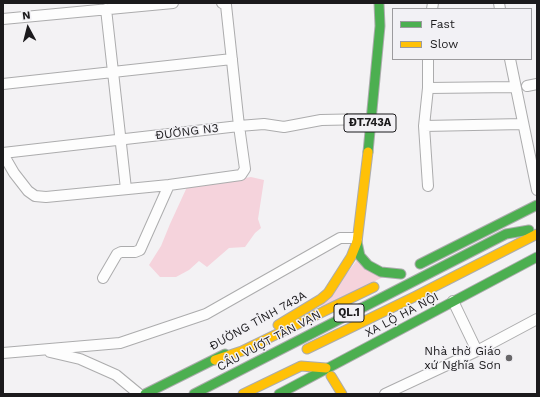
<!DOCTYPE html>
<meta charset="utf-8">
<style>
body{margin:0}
#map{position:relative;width:540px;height:397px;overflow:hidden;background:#f3f2f4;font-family:"Work Sans",sans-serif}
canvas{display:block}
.frame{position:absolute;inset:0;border:4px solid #1b1a1c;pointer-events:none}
.legend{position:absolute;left:392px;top:8px;width:140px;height:52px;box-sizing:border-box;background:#f2f1f5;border:1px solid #9c9b9e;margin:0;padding:5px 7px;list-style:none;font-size:12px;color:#1b1a1c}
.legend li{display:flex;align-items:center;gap:8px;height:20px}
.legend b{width:20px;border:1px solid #9c9b9e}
.north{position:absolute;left:8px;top:8px;width:40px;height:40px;-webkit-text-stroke:3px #f2f1f5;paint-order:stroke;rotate:353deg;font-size:11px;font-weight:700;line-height:16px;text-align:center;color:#1b1a1c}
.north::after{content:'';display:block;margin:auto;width:14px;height:18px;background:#1b1a1c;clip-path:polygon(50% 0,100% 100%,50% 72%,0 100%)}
</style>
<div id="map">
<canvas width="540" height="397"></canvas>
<div class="frame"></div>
<ul class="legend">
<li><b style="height:5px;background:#4caf50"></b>Fast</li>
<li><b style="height:5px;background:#ffc107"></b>Slow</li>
</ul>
<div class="north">N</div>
</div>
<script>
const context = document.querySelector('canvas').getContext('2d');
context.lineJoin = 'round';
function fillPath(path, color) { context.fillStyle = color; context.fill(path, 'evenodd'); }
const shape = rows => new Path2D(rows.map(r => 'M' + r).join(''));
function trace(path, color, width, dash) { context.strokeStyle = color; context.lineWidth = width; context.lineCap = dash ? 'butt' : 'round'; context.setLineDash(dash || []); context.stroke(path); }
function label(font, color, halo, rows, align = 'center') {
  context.font = font + ' "Work Sans",sans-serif'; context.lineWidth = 3; context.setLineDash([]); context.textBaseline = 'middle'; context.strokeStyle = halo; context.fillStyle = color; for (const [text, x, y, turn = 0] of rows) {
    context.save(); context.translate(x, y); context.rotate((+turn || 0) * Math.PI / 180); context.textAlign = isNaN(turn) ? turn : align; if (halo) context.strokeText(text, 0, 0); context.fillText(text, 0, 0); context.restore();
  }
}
const green = shape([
 [251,177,264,180,258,219,261,228,255,233,245,247,229,248,207,267,199,261,189,270,176,277,160,277,149,265,161,246,170,224,187,187],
 [358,259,383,277,317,311]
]);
const street = shape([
 [499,3,500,9],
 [106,9,126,189],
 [432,9,433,3],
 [3,19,173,3],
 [510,59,537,190],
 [3,84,232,59],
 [527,86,537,84],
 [428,88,515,87],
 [424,126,523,124],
 [3,153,239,126,264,124,284,127,321,120,370,119],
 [3,154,14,173,28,191,35,196,46,197,169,185,241,175,245,169,239,126,226,5,222,3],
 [428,186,424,126,428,88,428,59],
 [103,278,117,254,121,252,135,252,140,250,169,185],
 [453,301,477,351],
 [50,352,80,359,116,375,139,394],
 [3,353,120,343,206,314,340,238,357,238],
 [385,394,477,351,537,319]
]);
const fast = shape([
 [368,152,380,26,379,3],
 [357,242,360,256,368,265,381,272,401,274],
 [420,264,537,205],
 [145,394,225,354],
 [194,394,506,234,529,230],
 [279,394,537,257]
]);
const slow = shape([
 [278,325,321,299,328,293,351,257,357,242,368,152],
 [307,349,416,296,537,234],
 [215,360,242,351,374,287],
 [331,376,342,394],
 [243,394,301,366,326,368]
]);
const markers = [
 [509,358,4,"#676668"]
];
const shields = [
 [370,123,52],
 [349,313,30]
];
const shieldNames = [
 ["ĐT.743A",370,123],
 ["QL.1",349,313]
];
const streetNames = [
 ["ĐƯỜNG N3",187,132,-7],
 ["XA LỘ HÀ NỘI",402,315,-28],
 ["ĐƯỜNG TỈNH 743A",258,321,-29],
 ["CẦU VƯỢT TÂN VẠN",269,341,-28]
];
const poiNames = [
 ["Nhà thờ Giáo",501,351],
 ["xứ Nghĩa Sơn",501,365]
];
fillPath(green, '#f5d3dc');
trace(street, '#acacad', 12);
trace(fast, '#acacad', 11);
trace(slow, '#acacad', 11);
trace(street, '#fdfdfd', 10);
trace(fast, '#4caf50', 9);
trace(slow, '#ffc107', 9);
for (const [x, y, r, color] of markers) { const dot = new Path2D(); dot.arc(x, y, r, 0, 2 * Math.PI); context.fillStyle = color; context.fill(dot); trace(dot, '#f2f1f5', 1.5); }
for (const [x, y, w] of shields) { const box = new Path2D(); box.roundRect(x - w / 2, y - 9, w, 18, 3); context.fillStyle = '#f2f1f5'; context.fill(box); trace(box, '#1b1a1c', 1); }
label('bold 11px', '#1b1a1c', null, shieldNames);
label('12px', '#1b1a1c', '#f2f1f5', streetNames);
label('12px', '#1b1a1c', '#f2f1f5', poiNames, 'right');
</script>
